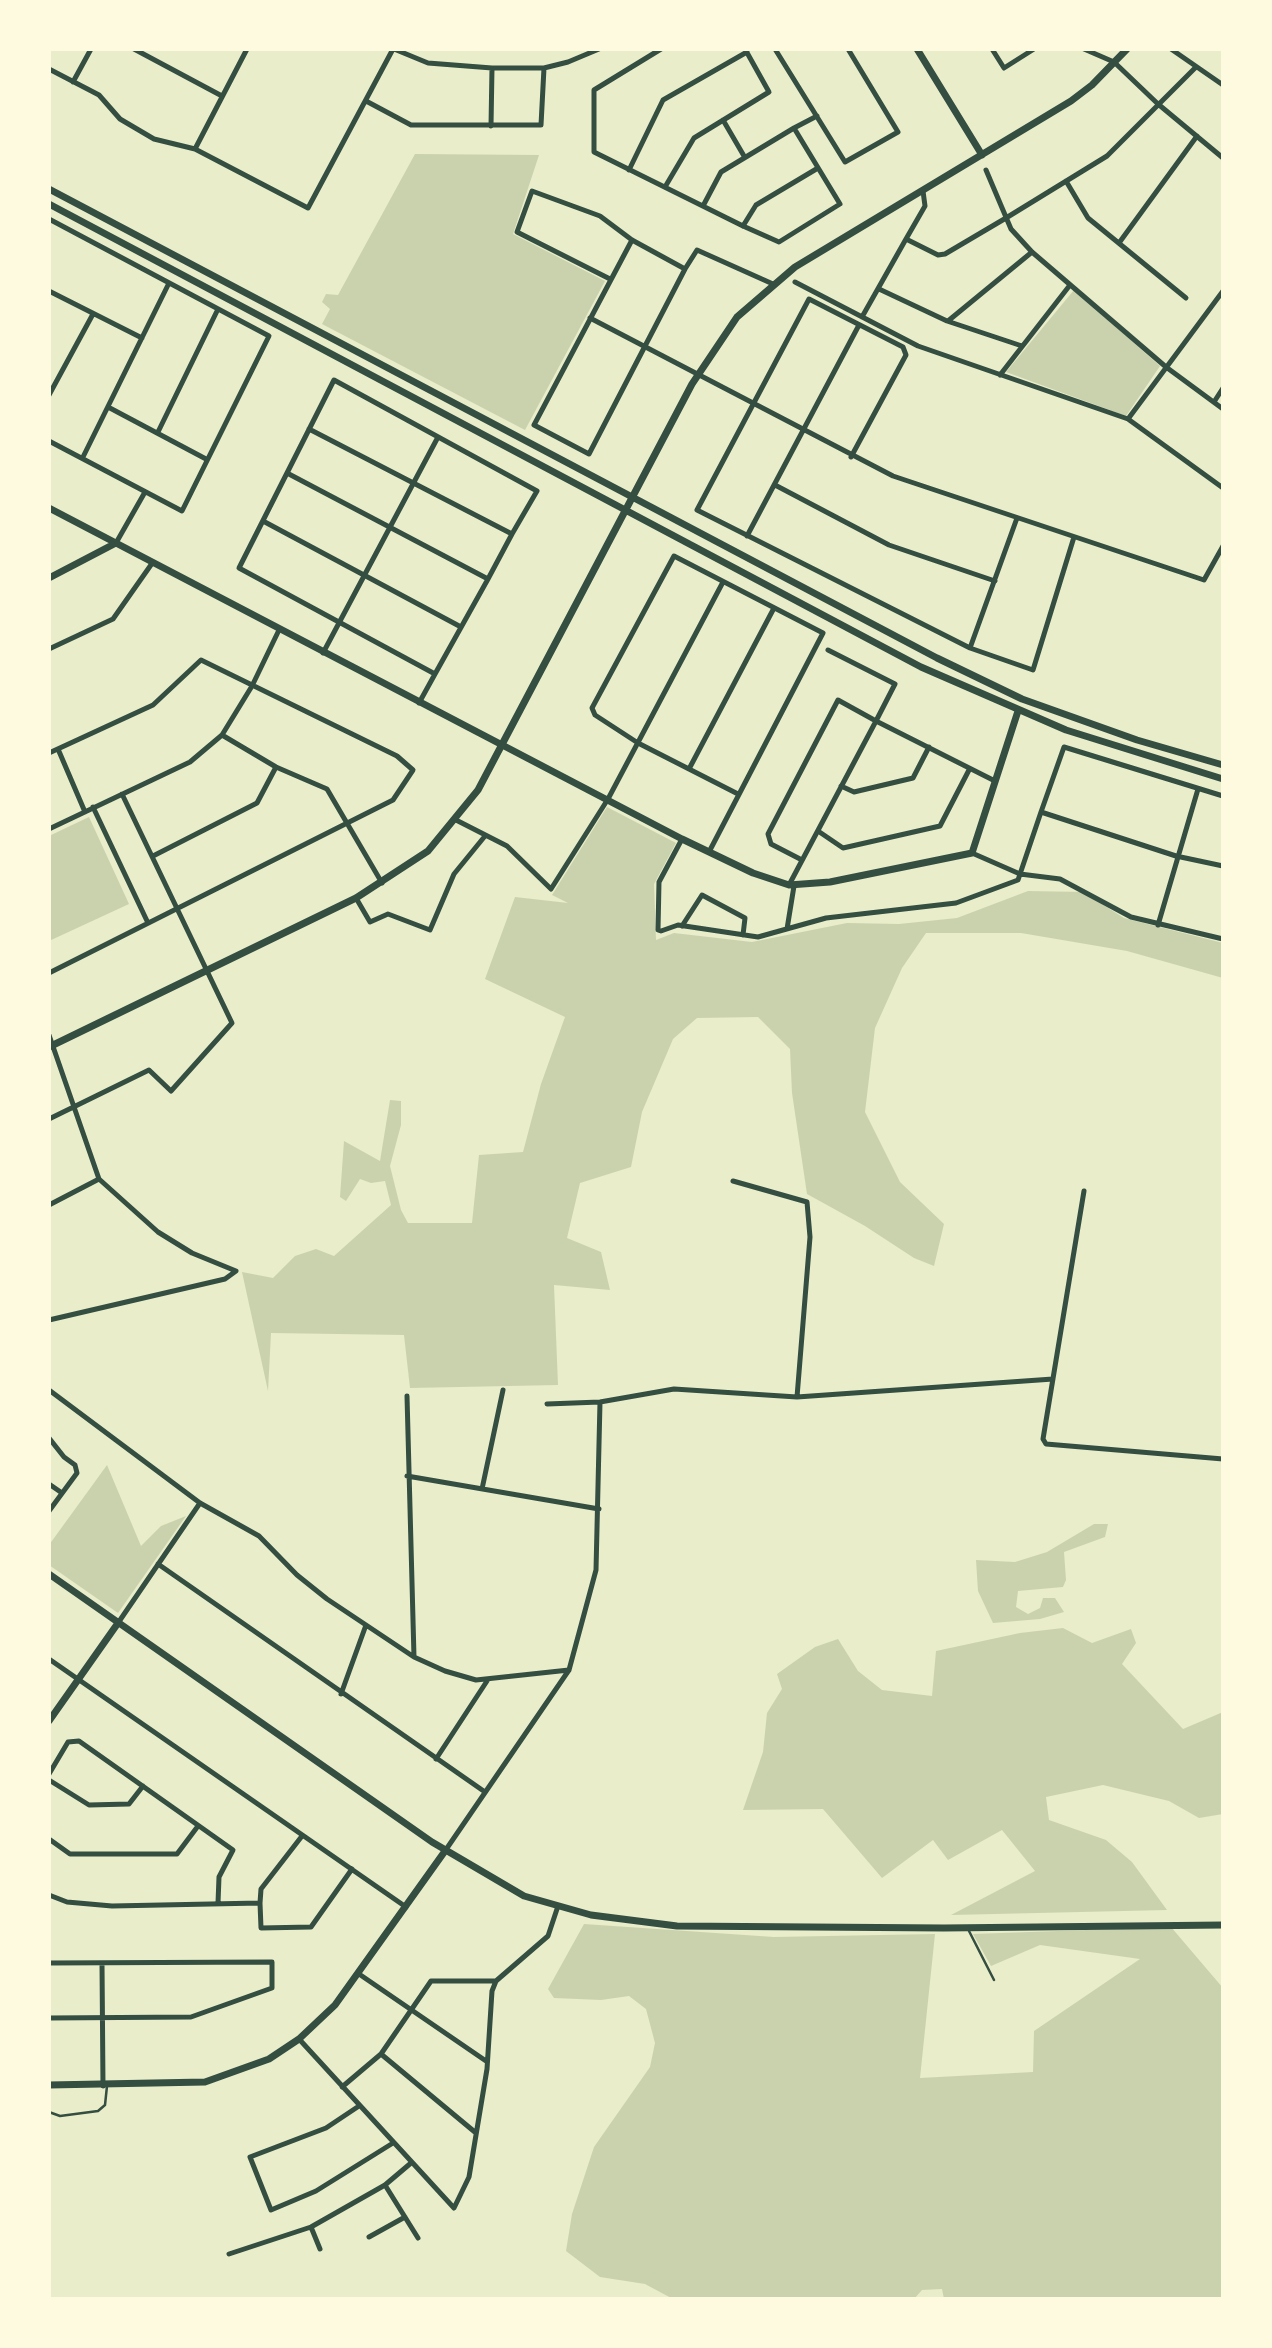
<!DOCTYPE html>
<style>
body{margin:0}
#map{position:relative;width:1272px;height:2348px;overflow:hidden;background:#e9edc9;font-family:"Roboto Serif",serif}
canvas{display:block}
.frame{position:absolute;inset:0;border:51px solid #fefae0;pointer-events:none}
</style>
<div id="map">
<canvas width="1272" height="2348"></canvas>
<div class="frame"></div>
</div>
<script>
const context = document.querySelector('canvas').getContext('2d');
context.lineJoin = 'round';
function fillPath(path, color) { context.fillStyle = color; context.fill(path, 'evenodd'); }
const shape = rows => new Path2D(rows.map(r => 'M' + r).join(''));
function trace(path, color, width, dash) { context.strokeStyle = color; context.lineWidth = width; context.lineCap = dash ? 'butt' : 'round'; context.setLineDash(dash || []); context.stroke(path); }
const green = shape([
 [415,154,539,155,513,234,605,281,525,430,322,324,330,309,322,302,326,294,338,295],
 [1074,290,1160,366,1126,416,1006,372],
 [607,807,676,843,654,884,656,940,674,933,752,942,847,923,899,924,957,918,1028,891,1083,892,1124,918,1223,943,1223,978,1127,951,1021,933,926,933,902,968,875,1028,865,1112,900,1182,944,1224,934,1266,914,1258,865,1226,807,1194,792,1093,790,1049,758,1017,697,1018,673,1039,642,1112,631,1167,580,1183,567,1238,601,1252,610,1290,554,1285,558,1385,410,1388,404,1335,271,1333,268,1391,242,1272,273,1278,295,1256,316,1249,334,1256,391,1205,385,1181,371,1183,360,1179,346,1201,340,1197,344,1141,380,1161,390,1100,401,1101,401,1125,390,1166,401,1210,408,1223,472,1223,479,1155,523,1152,541,1084,565,1017,485,979,515,897,568,903,552,895],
 [89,817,129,904,49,941,49,836],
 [107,1465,141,1546,161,1526,186,1516,118,1613,49,1565,49,1545],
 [1094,1524,1108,1524,1105,1537,1064,1552,1066,1580,1063,1587,1018,1591,1016,1607,1028,1614,1040,1608,1043,1598,1055,1598,1064,1612,1040,1619,993,1623,978,1591,976,1560,1015,1562,1047,1552],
 [1063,1628,1092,1643,1131,1629,1136,1643,1122,1664,1183,1729,1223,1712,1223,1814,1199,1818,1169,1801,1103,1785,1046,1797,1049,1820,1106,1840,1132,1862,1167,1910,951,1915,1035,1871,1002,1830,948,1860,933,1840,882,1878,823,1809,743,1810,763,1752,767,1713,782,1689,777,1674,815,1647,838,1639,858,1671,882,1690,932,1696,936,1651,1020,1633],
 [584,1924,774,1937,935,1934,920,2078,1033,2072,1034,2031,1140,1959,1040,1945,991,1966,973,1934,1171,1927,1223,1988,1223,2299,944,2299,942,2289,922,2290,914,2299,673,2299,645,2284,600,2277,566,2251,572,2214,594,2147,650,2067,655,2043,646,2009,629,1996,601,2000,554,1998,548,1989]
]);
const service = shape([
 [969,1931,994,1980],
 [49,2112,60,2116,98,2111,105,2105,107,2086]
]);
const minor = shape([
 [134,49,222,96],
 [247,49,195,149,308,208,393,49],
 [394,49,428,63,492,68,544,68,568,62,599,49],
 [661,49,594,90,594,152,743,226,779,242,840,204,794,128,721,172,703,206],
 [775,49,845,162,898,132,848,49],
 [992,49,1004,68,1034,49],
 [1084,49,1114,62,1158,104,1223,158],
 [1171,49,1223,85],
 [49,69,99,95,120,119,154,139,195,149],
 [73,82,91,49],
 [366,101,411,125,541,125,544,68],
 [723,120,744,156],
 [491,126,492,68],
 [794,128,817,116],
 [629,170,663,100,747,52],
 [986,170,1011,229,1032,252,1166,367,1223,409],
 [1066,181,1088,218,1186,298],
 [665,187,694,138,769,92,745,49],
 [49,219,269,336,182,511,49,441],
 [743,226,756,205,818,168],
 [906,239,925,206,923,191],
 [632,240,534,425,589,454,685,269],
 [1119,243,1197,136],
 [610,279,517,232,532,191,600,216,632,240,685,269,697,250,773,284],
 [795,282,918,346,1128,419,1223,488],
 [879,289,947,321,1022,346],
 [49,291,142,338],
 [862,317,906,239,938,255,945,254,1006,218,1107,156,1196,67],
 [590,318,893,476,1204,580,1223,546],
 [948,321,1032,252],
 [1000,375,1070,285],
 [49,395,93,314],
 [1214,402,1223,388],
 [108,407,206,459],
 [1128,419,1223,291],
 [309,429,512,534],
 [158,432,218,309],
 [83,457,169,283],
 [851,457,906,355,903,347,809,299,697,510,970,648,1033,670,1074,537],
 [287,473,488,579],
 [775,485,889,545,995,581],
 [263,521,461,627],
 [747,536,859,325],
 [116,543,145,492],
 [970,648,1017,518],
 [49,649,113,619,153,562],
 [323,653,438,437],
 [419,703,435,674,488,579,512,534,537,491,334,380,239,568,435,674],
 [222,735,276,767,327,789,382,883],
 [58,749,85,812],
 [49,753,153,705,201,660,397,756,413,770,393,800,49,973],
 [689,769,774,608],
 [841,786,854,792,913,778,929,747],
 [93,807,148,923],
 [1041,812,1064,747,1223,796],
 [456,820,507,846,551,889,608,799,723,582],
 [49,829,190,762,222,735,252,686,279,630],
 [818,831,843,848,940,826,969,770],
 [682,839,659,882,658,930,661,931,678,925,758,937,826,918,956,903,1018,880,1041,812,1176,856,1223,866],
 [709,852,823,633,674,556,592,708,595,715,638,743,738,794],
 [972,853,1020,874,1060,879,1131,917,1223,939],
 [153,856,257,803,276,767],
 [802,860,771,844,768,834,838,700,876,721,895,684,828,650],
 [789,885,876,721,993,780],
 [356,898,370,922,388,914,430,930,454,874,485,836],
 [1158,925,1198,789],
 [682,926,702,895,745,918,743,935],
 [787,929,794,886],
 [49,1035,99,1179,158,1232,192,1253,236,1271,225,1279,49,1320],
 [49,1119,149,1070,171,1091,232,1023,122,794],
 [733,1181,807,1202,810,1237,797,1397],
 [1084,1191,1043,1439,1046,1444,1223,1459],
 [49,1205,99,1179],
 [49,1390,200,1503,259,1536,297,1575,327,1599,414,1657,445,1671,476,1680,569,1670],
 [407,1396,414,1657],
 [547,1404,600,1402,674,1389,797,1397,1053,1379],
 [49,1438,64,1457,75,1465,77,1473,49,1511],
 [407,1476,599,1509],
 [49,1484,62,1493],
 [482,1489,503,1390],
 [158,1564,485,1792],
 [118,1623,200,1503],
 [49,1659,406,1907],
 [341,1694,366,1625],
 [436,1759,487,1681],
 [49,1774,68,1742,79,1741,233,1850,219,1877,218,1903],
 [49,1780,89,1805,129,1804,143,1786],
 [49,1839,70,1854,177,1854,198,1826],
 [445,1851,569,1670,596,1570,600,1402],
 [49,1895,67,1902,112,1906,260,1903,261,1889,302,1836],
 [260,1903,261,1928,311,1927,352,1869],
 [49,1963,272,1962,272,1988,191,2017,49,2018],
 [102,1964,103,2086],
 [359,1974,486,2061],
 [299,2039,454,2208,469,2177,487,2069,492,1991,496,1981,548,1936,558,1906],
 [381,2054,476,2133],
 [342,2087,381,2054,431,1981,496,1981],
 [359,2106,326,2128,250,2157,271,2210,316,2191,393,2143],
 [385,2185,418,2238],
 [311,2227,320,2249],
 [369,2237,405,2217],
 [229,2254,311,2227,385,2185,411,2163]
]);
const tertiary = shape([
 [917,49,982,155],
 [49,189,937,658,1022,699,1137,740,1223,765],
 [49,204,921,667,1066,730,1223,779],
 [49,508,682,839,753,873,789,885,830,882,972,853,1018,711],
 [49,578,116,543],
 [49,1047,356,898,428,851,478,790,692,384,737,317,795,267,1071,101,1092,85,1127,49],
 [49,1574,432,1842,524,1896,591,1915,677,1926,944,1928,1223,1925],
 [49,1721,118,1623],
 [49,2085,205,2082,269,2059,299,2039,335,2005,445,1851]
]);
fillPath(green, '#cad2ad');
trace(service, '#344e41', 2.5);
trace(minor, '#344e41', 5);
trace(tertiary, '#344e41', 7);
</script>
